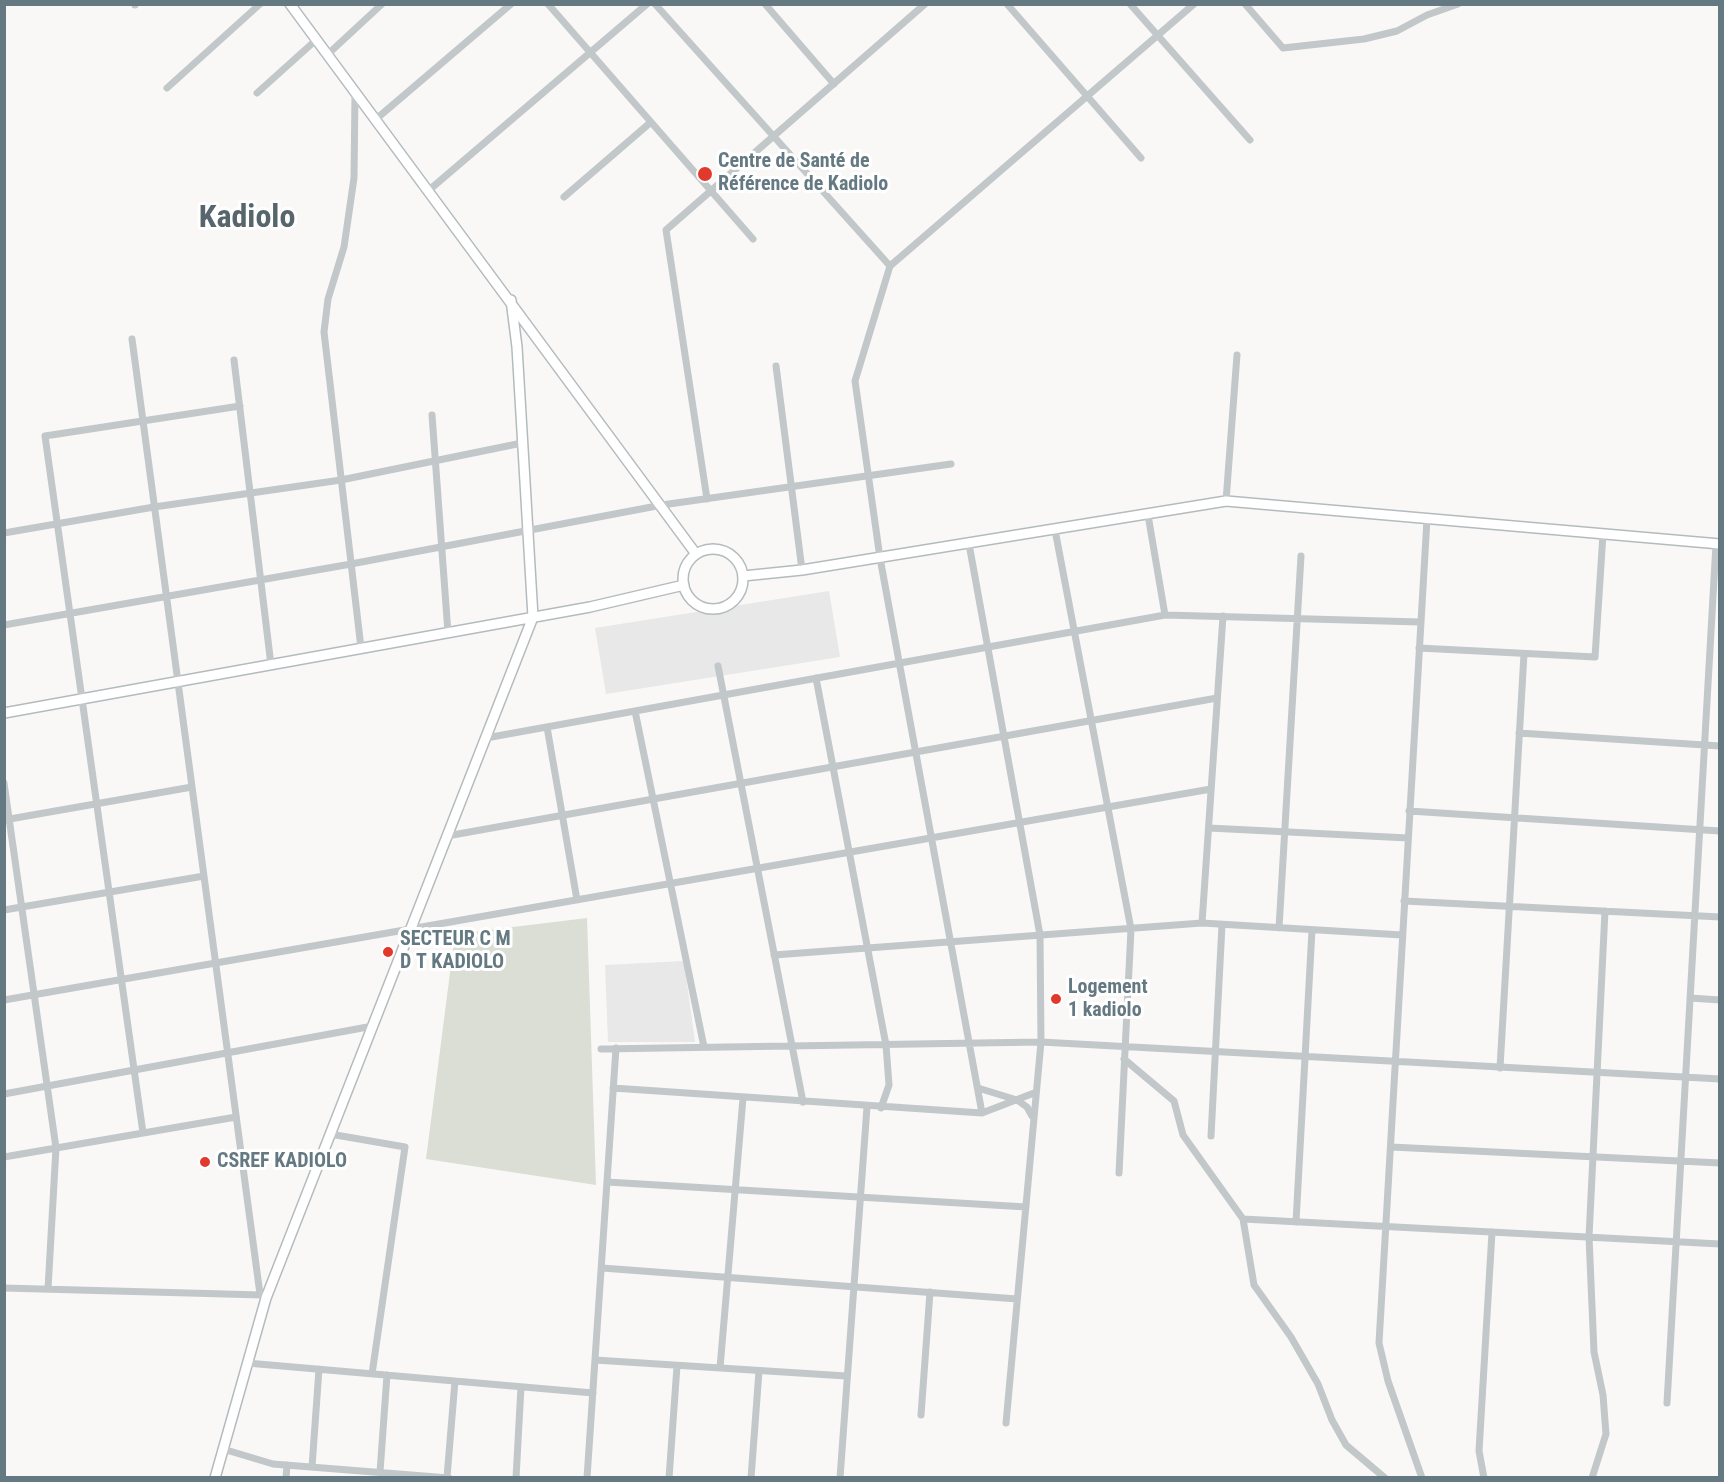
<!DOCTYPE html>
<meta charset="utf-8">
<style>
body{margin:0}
#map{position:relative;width:1724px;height:1482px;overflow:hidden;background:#f9f8f6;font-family:"Roboto Condensed",sans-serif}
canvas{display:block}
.frame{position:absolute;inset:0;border:6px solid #647981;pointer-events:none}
</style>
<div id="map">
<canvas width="1724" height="1482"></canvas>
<div class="frame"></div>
</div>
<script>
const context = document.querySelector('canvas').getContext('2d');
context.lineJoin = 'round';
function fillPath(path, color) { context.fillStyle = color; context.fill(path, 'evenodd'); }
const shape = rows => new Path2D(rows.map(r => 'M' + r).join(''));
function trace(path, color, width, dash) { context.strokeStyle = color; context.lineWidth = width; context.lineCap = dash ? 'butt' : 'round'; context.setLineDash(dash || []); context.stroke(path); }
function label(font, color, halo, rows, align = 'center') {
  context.font = font + ' "Roboto Condensed",sans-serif'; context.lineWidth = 6; context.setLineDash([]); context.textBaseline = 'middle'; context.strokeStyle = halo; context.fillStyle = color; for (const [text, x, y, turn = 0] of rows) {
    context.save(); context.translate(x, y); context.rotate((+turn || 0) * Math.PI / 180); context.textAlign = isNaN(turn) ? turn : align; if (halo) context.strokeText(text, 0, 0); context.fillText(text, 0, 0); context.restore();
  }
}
const built = shape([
 [829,591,840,657,606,694,595,628],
 [684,961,695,1042,608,1042,605,965]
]);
const green = shape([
 [587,918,596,1185,426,1159,455,934]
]);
const street = shape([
 [548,4,753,239],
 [655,4,890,266],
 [765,4,834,84],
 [1007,4,1141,158],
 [1130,4,1250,140],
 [1245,4,1283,48,1364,39,1397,31,1427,15,1458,4],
 [135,5,135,4],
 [327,55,382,4],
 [167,88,260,4],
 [257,93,316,40],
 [355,94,354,178,344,247,328,299,324,332,361,648],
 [375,120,511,4],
 [428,191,647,4],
 [564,197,651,122],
 [132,339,260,1294],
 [234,360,271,665],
 [776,366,802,570],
 [432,415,448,633],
 [707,499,666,230,925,4],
 [1226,501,1237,355],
 [1148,515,1165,615],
 [1055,530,1131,929,1119,1173],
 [4,533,154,507,341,480,522,443],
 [969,544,1040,935,1041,1042,1006,1423],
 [4,625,351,564,662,505,951,464],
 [1419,648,1595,657,1603,534],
 [718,666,803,1102],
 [816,678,886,1045,889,1085,881,1108],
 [635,711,704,1047],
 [547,727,577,900],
 [1519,733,1720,746],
 [486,738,1165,615,1420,622],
 [4,783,56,1148,48,1289],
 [1409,811,1720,831],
 [4,820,192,787],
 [1209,828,1408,838],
 [447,836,1217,698],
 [1404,901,1720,917],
 [4,910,204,876],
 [1202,923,1223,616],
 [1279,928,1301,556],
 [774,955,1202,923,1402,935],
 [1690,998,1720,1000],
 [4,1000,1211,789],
 [601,1049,1041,1042,1720,1079],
 [1124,1059,1174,1101,1183,1135,1243,1219,1254,1285,1291,1337,1318,1384,1332,1420,1346,1445,1385,1478],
 [1500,1068,1524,654],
 [613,1088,982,1113,1034,1093],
 [978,1088,1017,1100,1027,1107,1032,1116],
 [4,1094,373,1026],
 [982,1113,880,558,855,381,890,266,1194,4],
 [143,1133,45,436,240,406],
 [330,1134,405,1147,372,1374],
 [1211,1136,1222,925],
 [1391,1147,1720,1163],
 [4,1157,236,1117],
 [607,1182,1026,1207],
 [1243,1219,1720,1244],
 [1296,1222,1312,930],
 [602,1268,1017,1299],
 [4,1288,262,1295],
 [595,1360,846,1376],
 [247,1363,593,1393],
 [720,1368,743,1098],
 [1667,1403,1716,544],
 [921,1415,930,1292],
 [223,1449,273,1464,449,1478],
 [312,1467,319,1369],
 [380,1472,387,1375],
 [447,1477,455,1381],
 [286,1478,287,1465],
 [516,1478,521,1387],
 [587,1478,616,1048],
 [669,1478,677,1366],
 [751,1478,759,1371],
 [840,1478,867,1107],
 [1422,1478,1388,1381,1379,1343,1427,519],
 [1484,1478,1479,1451,1492,1232],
 [1592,1478,1606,1434,1603,1395,1594,1352,1589,1237,1605,911]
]);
const secondary = shape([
 [290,4,696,554],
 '683 579a30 30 0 1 1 60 0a30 30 0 1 1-60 0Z',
 [743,576,802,570,1226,501,1720,544],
 [4,713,590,607,684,585],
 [215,1478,266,1298,533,617,517,347,511,300]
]);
const markers = [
 [705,174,8,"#e2392d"],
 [388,952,6,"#e2392d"],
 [1056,999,6,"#e2392d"],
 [205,1162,6,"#e2392d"]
];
const poiNames = [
 ["Centre de Santé de",718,162],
 ["Référence de Kadiolo",718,185],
 ["SECTEUR C M",400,940],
 ["D T KADIOLO",400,963],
 ["Logement",1068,988],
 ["1 kadiolo",1068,1011],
 ["CSREF KADIOLO",217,1162]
];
const townNames = [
 ["Kadiolo",247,219]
];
fillPath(built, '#e7e8e7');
fillPath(green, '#daded5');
trace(secondary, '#b4bbbe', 12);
trace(street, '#c2c7ca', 7);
trace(secondary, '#fff', 9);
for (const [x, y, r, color] of markers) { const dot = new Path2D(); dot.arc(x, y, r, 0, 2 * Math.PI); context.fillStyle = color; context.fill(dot); trace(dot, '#fff', 2); }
label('bold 20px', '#647981', '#fff', poiNames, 'left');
label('bold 32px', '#56666c', '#fff', townNames);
</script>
